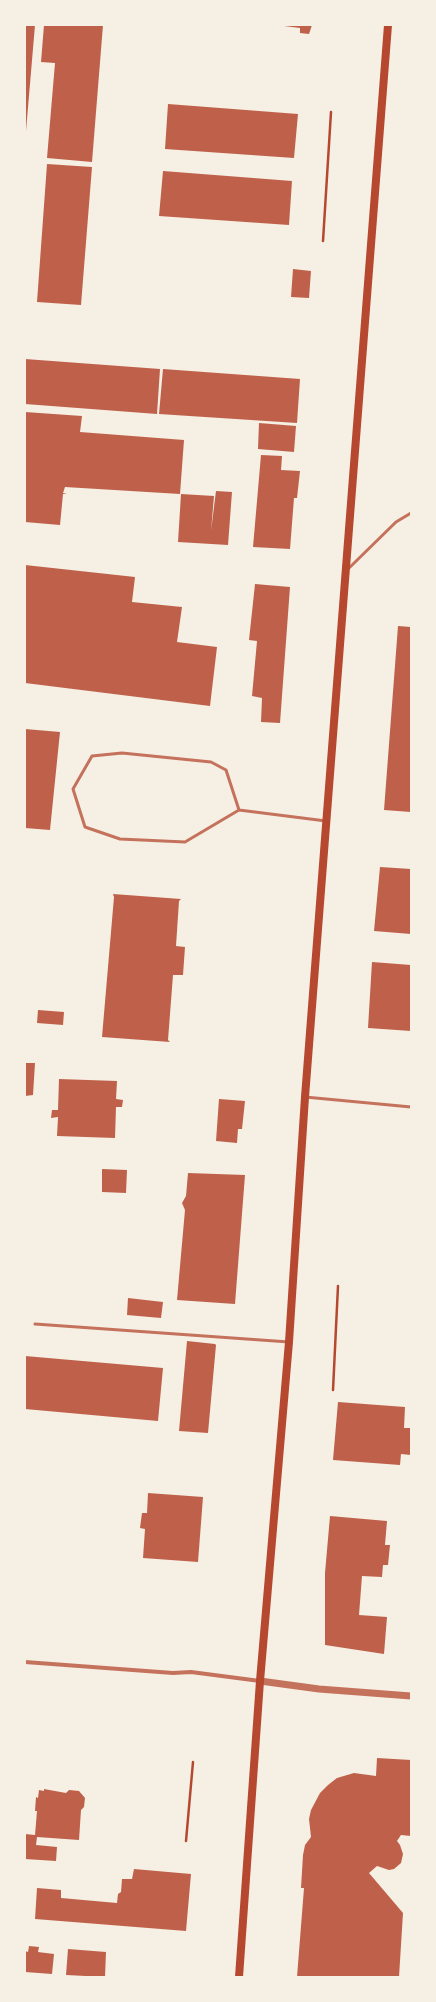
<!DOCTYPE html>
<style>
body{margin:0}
#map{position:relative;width:436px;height:2002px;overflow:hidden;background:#f6efe4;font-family:Roboto,sans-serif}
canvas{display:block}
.frame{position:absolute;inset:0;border:26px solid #f6efe4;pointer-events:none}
</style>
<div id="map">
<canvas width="436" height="2002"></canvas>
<div class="frame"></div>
</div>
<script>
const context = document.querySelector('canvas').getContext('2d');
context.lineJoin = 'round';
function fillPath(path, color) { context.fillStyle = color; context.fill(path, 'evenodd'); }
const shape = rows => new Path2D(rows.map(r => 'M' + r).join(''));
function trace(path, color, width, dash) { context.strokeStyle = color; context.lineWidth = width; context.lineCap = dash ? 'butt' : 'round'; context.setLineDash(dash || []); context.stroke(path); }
const building = shape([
 [25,25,35,25,26,131,25,131],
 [44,25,103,25,92,162,47,158,55,63,41,62],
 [276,25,312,25,309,34,300,33,300,28],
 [168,104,298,114,294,158,165,149],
 [47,164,92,167,81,305,37,302],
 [163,171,292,181,289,225,159,216],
 [293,269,311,271,309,298,291,297],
 [25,359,160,369,157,414,25,404],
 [163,369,300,379,297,423,159,414],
 [25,412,82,416,80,432,184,440,180,494,65,487,63,493,67,494,63,494,60,525,25,522],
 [259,423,296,426,294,452,258,449],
 [261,455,282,456,281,470,300,471,297,498,294,498,290,549,253,547],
 [216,491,232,492,228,545,178,542,181,494,214,496,211,531],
 [25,565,135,577,132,602,182,607,177,642,217,647,210,706,25,683],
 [255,584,290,587,280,723,261,722,262,698,252,696,257,641,249,640],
 [398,626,411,627,411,812,384,810],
 [25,729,60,732,50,830,25,828],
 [380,867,411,869,411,934,374,931],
 [113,894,181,899,179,901,176,946,185,947,183,975,173,975,168,1040,170,1042,102,1037,114,897],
 [372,962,411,965,411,1031,368,1028],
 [38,1010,64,1012,63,1025,37,1023],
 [25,1063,35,1063,33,1095,25,1096],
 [59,1079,117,1081,116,1099,123,1100,122,1107,116,1107,115,1138,57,1136,58,1117,51,1118,52,1110,58,1110],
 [219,1099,245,1101,242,1129,238,1129,237,1143,216,1141],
 [102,1169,127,1170,126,1193,102,1192],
 [188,1173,245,1175,235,1304,177,1300,185,1210,182,1203,186,1196],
 [128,1298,163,1302,161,1318,127,1315],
 [187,1341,215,1344,216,1345,208,1433,179,1431],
 [25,1356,163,1368,158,1421,25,1409],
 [338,1402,405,1407,404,1428,411,1428,411,1455,401,1454,400,1465,333,1460],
 [148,1493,203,1497,198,1562,143,1558,145,1529,140,1528,142,1513,147,1513],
 [330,1516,387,1521,385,1545,390,1545,388,1565,383,1565,382,1577,362,1576,359,1615,387,1617,384,1654,325,1645,325,1573],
 [377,1758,411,1760,411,1836,401,1835,397,1841,400,1845,403,1854,401,1863,394,1869,389,1870,377,1866,369,1873,403,1913,399,1977,297,1977,304,1888,301,1888,303,1855,305,1845,311,1837,309,1819,311,1810,320,1793,328,1785,337,1778,354,1773,376,1776],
 [44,1789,66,1793,69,1790,79,1791,85,1798,84,1807,81,1810,79,1840,37,1837,36,1845,57,1847,56,1861,25,1859,25,1834,35,1835,37,1811,35,1811,36,1797,38,1798,39,1790,44,1791],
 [134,1869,191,1874,186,1931,35,1919,37,1888,61,1890,61,1898,117,1903,118,1894,121,1892,122,1879,132,1879],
 [29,1946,39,1947,38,1952,54,1954,52,1974,25,1972,25,1951,28,1952],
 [68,1949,106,1952,105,1977,66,1975]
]);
const path = shape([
 [323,241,331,112],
 [333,1390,338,1286],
 [186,1841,193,1762]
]);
const service = shape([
 [348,569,396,522,411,513],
 [239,810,185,842,120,839,85,827,73,789,92,756,122,753,211,762,226,770,239,810,326,821],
 [305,1097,411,1107],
 [35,1324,289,1342]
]);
const minor = shape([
 [25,1662,173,1673,191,1672,260,1681]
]);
const tertiary = shape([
 [260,1681,319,1689,411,1696]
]);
const secondary = shape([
 [239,1977,260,1681,289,1342,305,1097,388,25]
]);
fillPath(building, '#bf614a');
trace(path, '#b5482f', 2.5);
trace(service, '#c5725c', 3);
trace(minor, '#c5725c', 4);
trace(tertiary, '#c5725c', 7);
trace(secondary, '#b5482f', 8);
</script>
